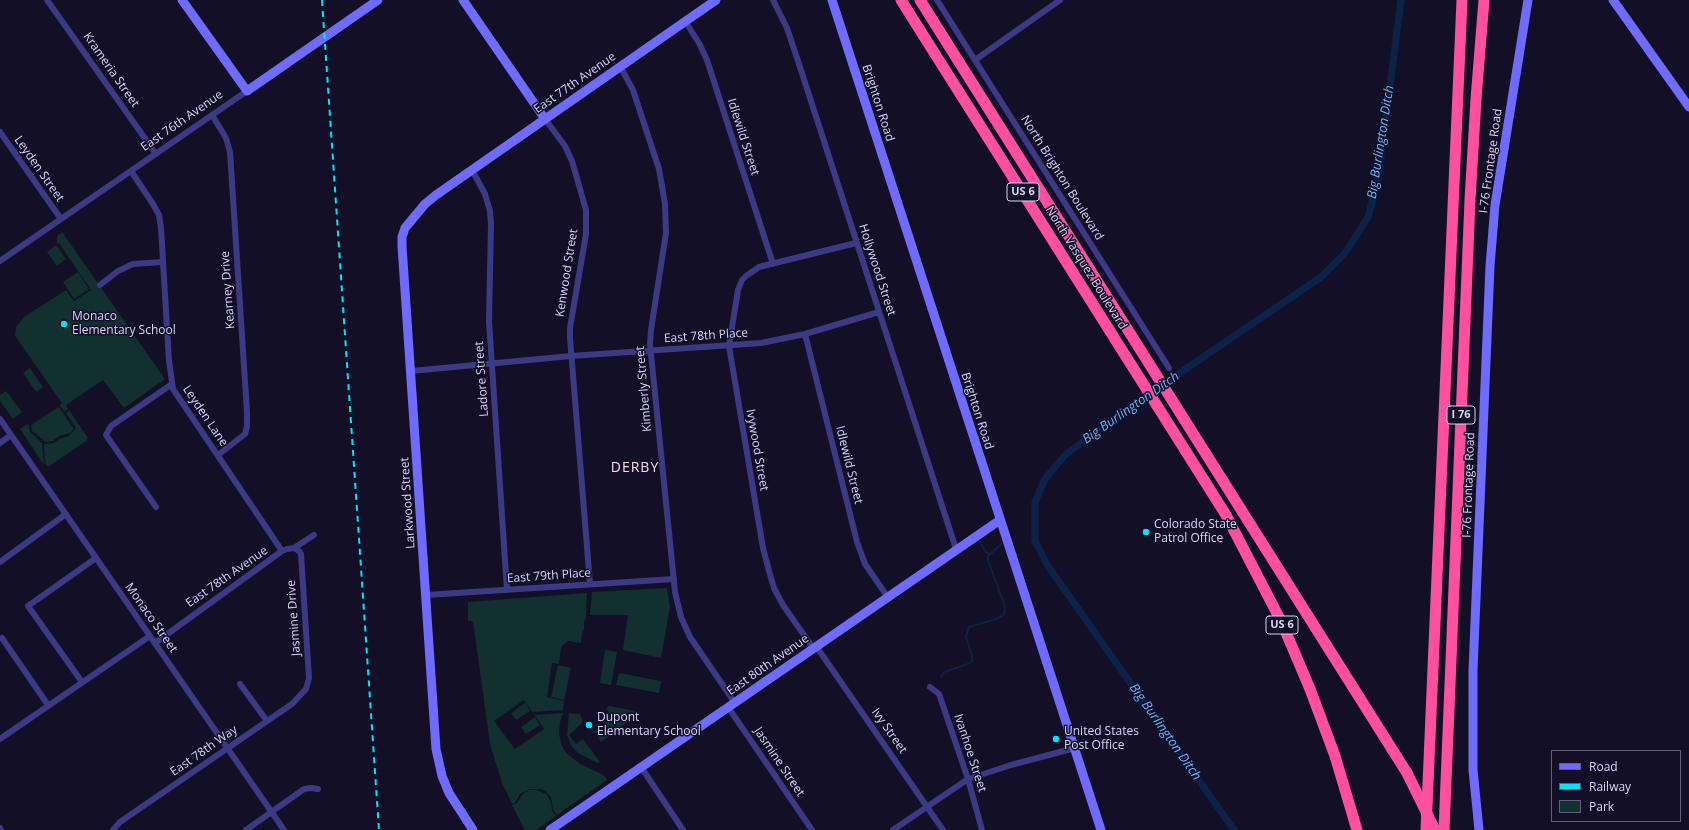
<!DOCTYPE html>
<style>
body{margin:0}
#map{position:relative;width:1689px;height:830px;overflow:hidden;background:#130f26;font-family:"Open Sans",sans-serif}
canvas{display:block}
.legend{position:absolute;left:1551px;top:750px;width:130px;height:72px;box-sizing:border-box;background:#130f26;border:1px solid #625e7d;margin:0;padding:5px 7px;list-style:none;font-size:12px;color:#d9d4ff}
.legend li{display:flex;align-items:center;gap:8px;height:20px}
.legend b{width:20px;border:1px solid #625e7d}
</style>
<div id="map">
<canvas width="1689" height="830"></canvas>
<ul class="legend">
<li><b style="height:5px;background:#6f6bff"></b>Road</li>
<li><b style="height:5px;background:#00e5ff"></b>Railway</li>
<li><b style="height:11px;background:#12302f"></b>Park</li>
</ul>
</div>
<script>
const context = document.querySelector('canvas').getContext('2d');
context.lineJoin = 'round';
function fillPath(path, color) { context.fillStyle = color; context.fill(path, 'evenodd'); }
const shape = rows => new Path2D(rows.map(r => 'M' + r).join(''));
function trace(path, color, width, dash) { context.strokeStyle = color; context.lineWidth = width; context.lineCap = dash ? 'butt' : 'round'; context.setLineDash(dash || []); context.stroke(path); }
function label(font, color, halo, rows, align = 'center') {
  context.font = font + ' "Open Sans",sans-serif'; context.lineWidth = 3; context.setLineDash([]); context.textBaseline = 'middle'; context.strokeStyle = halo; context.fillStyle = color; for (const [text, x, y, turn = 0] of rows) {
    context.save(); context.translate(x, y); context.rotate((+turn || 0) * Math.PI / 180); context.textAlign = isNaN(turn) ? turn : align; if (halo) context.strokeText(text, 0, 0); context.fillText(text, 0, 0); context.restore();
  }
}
const green = shape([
 [62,232,165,379,124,408,103,380,66,405,68,409,64,412,60,405,62,403,15,336,16,327,24,317,66,290,74,301,91,290,59,243,57,244,57,236],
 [56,245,66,259,57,266,47,252],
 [78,272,89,289,74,299,63,282],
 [30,368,43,387,36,392,23,373],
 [6,391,22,412,13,419,0,401,0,395],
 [59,407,74,429,70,433,59,436,53,441,46,442,32,431,31,425],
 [69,410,88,438,86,441,48,467,45,463,44,444,54,443,59,439,69,436,76,428,66,413],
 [27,424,29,425,30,432,42,443,44,465,20,429],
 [667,588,670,607,661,658,623,650,628,615,590,615,592,592],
 [587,593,586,618,584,621,584,630,582,633,581,643,568,641,564,644,561,647,559,664,552,663,547,697,564,701,563,710,532,712,524,700,494,721,515,749,544,729,535,715,563,713,560,722,559,733,561,744,566,753,580,764,604,775,607,780,557,815,553,810,551,797,546,792,542,789,530,789,520,794,515,803,512,804,502,783,490,744,473,621,468,621,468,602],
 [605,650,617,652,611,685,600,683],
 [558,665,571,668,564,700,551,697],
 [619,673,661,681,659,693,616,685],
 [525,703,530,711,516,720,511,713],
 [609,706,641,712,601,742,594,731,613,718,606,708],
 [569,713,580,714,583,722,569,735,576,744,583,739,600,762,597,763,578,753,571,745,567,735],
 [535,717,540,725,526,734,521,727],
 [529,790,537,790,546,794,551,802,552,811,556,816,537,830,525,830,512,805,517,803,522,795]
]);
const stream = shape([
 [981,544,986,552,990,554],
 [941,677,944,672,968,664,972,661,972,656,966,637,969,627,999,618,1004,614,1005,609,1004,604,988,560,988,556,1001,544]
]);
const canal = shape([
 [1234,830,1048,566,1035,541,1035,502,1045,479,1065,455,1127,409,1321,277,1345,253,1368,217,1378,179,1401,0]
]);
const street = shape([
 [47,0,156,154],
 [773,0,787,28,799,64,956,549],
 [937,0,1169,368],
 [685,21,699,43,707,60,773,264],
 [975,60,1060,0],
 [620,66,633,90,659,169,665,204,666,233,651,330,650,344,675,592,681,617,690,637,735,703],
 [212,115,226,138,230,152,247,412,247,426,245,434,218,455],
 [545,119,565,146,572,161,586,210,586,234,570,328,570,338,590,584],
 [0,132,61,219],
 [472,170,485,194,490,211,491,224,489,321,507,590],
 [131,171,153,204,159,215,161,228,169,361,173,389,282,551],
 [0,261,247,91],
 [100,285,118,271,133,264,163,262],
 [805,334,857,542,865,564,887,596],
 [411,371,571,356,761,343,805,334,879,312],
 [0,419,284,830],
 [0,443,11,435],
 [156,507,106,435,111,426,172,384],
 [0,562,66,514],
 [426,595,674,579],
 [2,638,48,705],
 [155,643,282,551,287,549,294,548,314,535],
 [816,646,943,830],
 [813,648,783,605,774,588,769,571,763,548,729,346,738,290,742,280,746,276,759,267,856,243],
 [82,682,28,606,96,558],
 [240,684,267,721],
 [930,687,939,694,968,779,982,830],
 [728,707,812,830],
 [0,739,150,636],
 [641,767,683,830],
 [0,828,1,830],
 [113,830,120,822,292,704,306,689,309,678,301,554,299,551,294,548],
 [246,830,304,789,311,788,318,789],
 [893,830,968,779,1011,765,1075,748]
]);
const secondary = shape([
 [182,0,247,91,378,0],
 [463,0,545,119],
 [832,0,1101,830],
 [1613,0,1689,107],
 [473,830,449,793,442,776,436,749,402,246,402,237,405,228,425,204,436,195,716,0],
 [550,830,1000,520],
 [1479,830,1473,770,1473,670,1490,266,1495,205,1528,0]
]);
const highway = shape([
 [901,0,1226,515,1282,623,1310,689,1335,756,1357,830],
 [920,0,1407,773],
 [1426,830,1462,0],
 [1444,830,1470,200,1476,99,1484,0]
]);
const rail = shape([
 [322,0,379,830]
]);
const highwayBridge = shape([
 [1407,773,1435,830]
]);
const markers = [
 [64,324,4,"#00e5ff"],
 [1146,532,4,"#00e5ff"],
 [589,725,4,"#00e5ff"],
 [1056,739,4,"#00e5ff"]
];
const shields = [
 [1023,192,32],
 [1461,415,28],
 [1282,625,32]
];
const shieldNames = [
 ["US 6",1023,192],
 ["I 76",1461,415],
 ["US 6",1282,625]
];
const streetNames = [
 ["Krameria Street",111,70,55],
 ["East 77th Avenue",575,83,-35],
 ["Brighton Road",878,103,72],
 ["East 76th Avenue",182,121,-35],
 ["Idlewild Street",743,137,72],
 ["I-76 Frontage Road",1491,161,-82],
 ["Leyden Street",39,169,55],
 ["North Brighton Boulevard",1062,178,58],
 ["North Vasquez Boulevard",1086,268,58],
 ["Hollywood Street",877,270,72],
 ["Kenwood Street",567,273,-81],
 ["Kearney Drive",228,290,-94],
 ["East 78th Place",706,336,-4],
 ["Ladore Street",482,379,-94],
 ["Kimberly Street",644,389,-95],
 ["Brighton Road",977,411,72],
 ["Leyden Lane",205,416,56],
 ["Ivywood Street",757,450,80],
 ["Idlewild Street",849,465,76],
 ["I-76 Frontage Road",1469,485,-88],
 ["Larkwood Street",408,503,-94],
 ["East 79th Place",549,576,-4],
 ["East 78th Avenue",227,577,-35],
 ["Monaco Street",151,618,55],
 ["Jasmine Drive",294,618,-94],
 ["East 80th Avenue",768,665,-35],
 ["Ivy Street",889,731,55],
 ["East 78th Way",204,751,-35],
 ["Ivanhoe Street",970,753,72],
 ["Jasmine Street",779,762,56]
];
const poiNames = [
 ["Monaco",72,317],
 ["Elementary School",72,331],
 ["Colorado State",1154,525],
 ["Patrol Office",1154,539],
 ["Dupont",597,718],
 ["Elementary School",597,732],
 ["United States",1064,732],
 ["Post Office",1064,746]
];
const waterNames = [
 ["Big Burlington Ditch",1381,142,-81],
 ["Big Burlington Ditch",1131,408,-35],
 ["Big Burlington Ditch",1165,732,55]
];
const quarterNames = [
 ["DERBY",635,468]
];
fillPath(green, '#12302f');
trace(stream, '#0c2248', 2);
trace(canal, '#0c2248', 7);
trace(street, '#3d3a85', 6);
trace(secondary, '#6f6bff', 9);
trace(highway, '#ff4fa3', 11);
trace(rail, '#00e5ff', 2, [6, 5]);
trace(highwayBridge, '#ff4fa3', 11);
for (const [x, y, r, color] of markers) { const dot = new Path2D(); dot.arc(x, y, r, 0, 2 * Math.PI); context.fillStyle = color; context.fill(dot); trace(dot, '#130f26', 1.5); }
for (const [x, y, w] of shields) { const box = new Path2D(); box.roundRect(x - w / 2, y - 9, w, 18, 3); context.fillStyle = '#130f26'; context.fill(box); trace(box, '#d9d4ff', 1); }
label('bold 11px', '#d9d4ff', null, shieldNames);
label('12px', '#d9d4ff', '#130f26', streetNames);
label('12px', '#d9d4ff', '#130f26', poiNames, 'left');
label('italic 13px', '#62b6ff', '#130f26', waterNames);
context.letterSpacing = '1px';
label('14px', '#ffd6f0', '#130f26', quarterNames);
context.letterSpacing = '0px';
</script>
